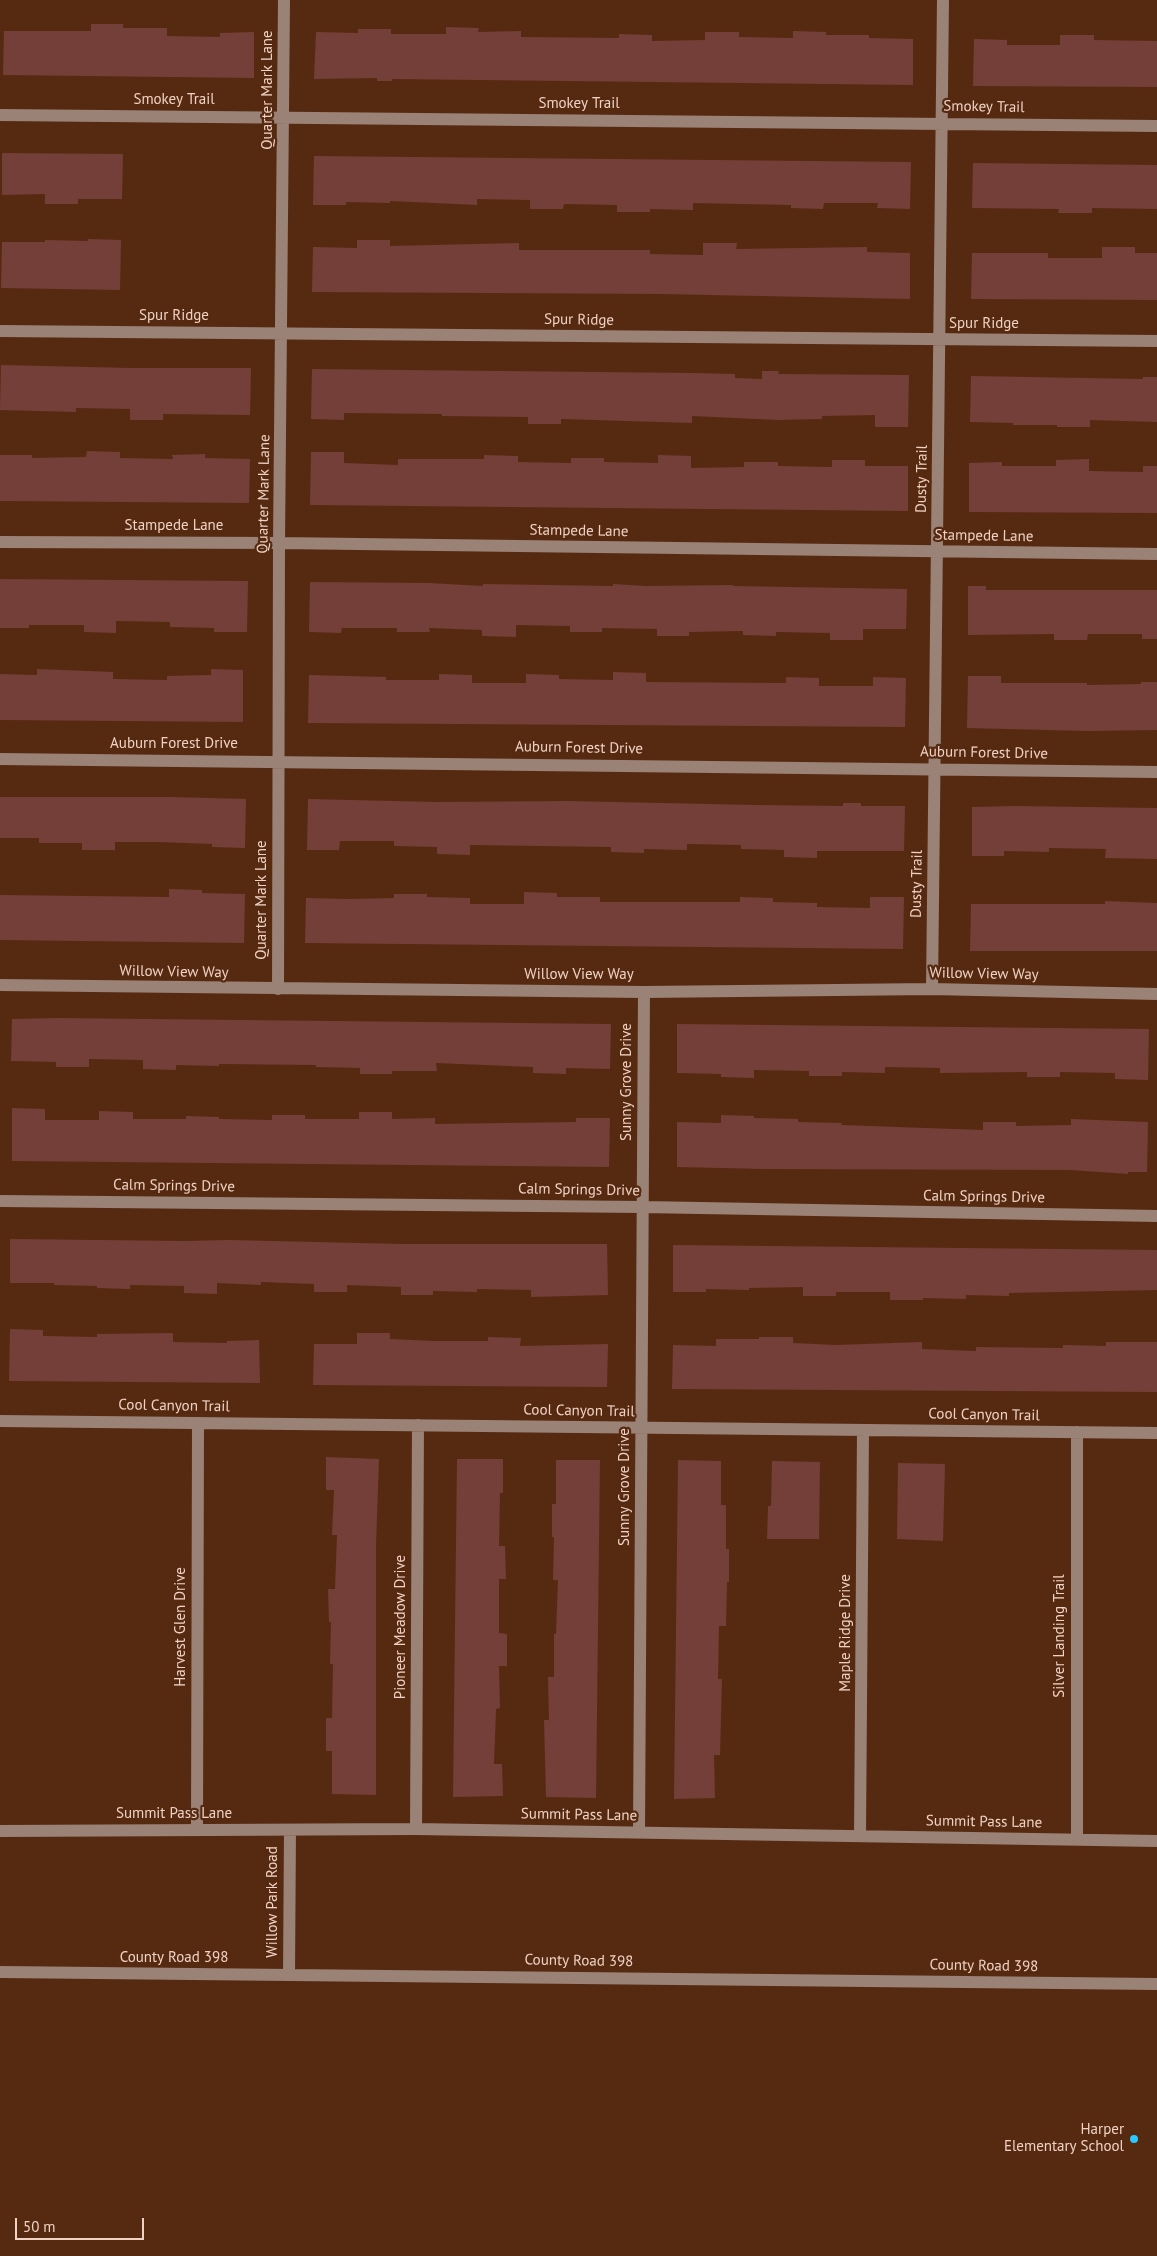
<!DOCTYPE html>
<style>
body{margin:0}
#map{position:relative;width:1157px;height:2256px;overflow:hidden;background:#562a10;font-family:"PT Sans",sans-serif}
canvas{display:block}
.scale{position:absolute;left:15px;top:2218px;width:129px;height:22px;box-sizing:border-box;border:2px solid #efd2c4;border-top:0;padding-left:6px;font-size:15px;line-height:18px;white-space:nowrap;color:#efd2c4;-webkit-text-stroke:4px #562a10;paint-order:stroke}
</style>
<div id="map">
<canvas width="1157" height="2256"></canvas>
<div class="scale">50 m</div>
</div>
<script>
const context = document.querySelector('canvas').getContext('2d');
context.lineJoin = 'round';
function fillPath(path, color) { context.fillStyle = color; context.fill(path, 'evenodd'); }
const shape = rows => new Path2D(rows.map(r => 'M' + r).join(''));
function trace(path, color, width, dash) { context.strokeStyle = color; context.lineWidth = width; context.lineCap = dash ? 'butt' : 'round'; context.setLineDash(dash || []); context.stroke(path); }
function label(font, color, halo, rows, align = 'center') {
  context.font = font + ' "PT Sans",sans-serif'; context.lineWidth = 4.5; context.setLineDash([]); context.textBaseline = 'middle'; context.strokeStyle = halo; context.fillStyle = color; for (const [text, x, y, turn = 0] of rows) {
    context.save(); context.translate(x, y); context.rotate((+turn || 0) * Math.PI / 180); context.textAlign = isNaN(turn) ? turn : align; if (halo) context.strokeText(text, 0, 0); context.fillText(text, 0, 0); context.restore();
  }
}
const building = shape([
 [91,24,123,24,123,28,167,28,167,36,220,37,220,33,254,32,254,78,3,75,4,31,91,31],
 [446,27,479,28,478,32,521,31,521,37,619,38,619,34,652,35,652,41,705,40,705,32,739,32,739,37,793,38,793,31,826,32,826,35,869,35,869,38,913,39,913,85,392,79,392,81,377,81,377,78,314,79,316,32,358,33,358,29,391,29,391,34,446,34],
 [1060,35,1094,35,1094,40,1157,41,1157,87,973,86,974,39,1007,40,1007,45,1060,45],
 [2,153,123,154,122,199,78,199,78,204,45,204,45,194,2,195],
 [314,156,911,162,910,209,877,208,878,203,824,203,823,209,791,208,791,205,693,203,693,210,650,209,650,212,617,212,617,205,564,204,563,209,530,209,530,200,477,199,477,205,390,201,390,203,346,202,346,205,313,205],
 [973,163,1157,165,1157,209,1092,208,1092,213,1058,213,1059,209,972,208],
 [88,239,121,240,120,290,1,288,2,242,45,242,45,240,88,241],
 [357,240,390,240,390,246,519,243,519,250,650,250,650,254,703,255,703,243,737,243,736,249,867,247,867,252,910,253,910,299,660,294,312,292,313,247,357,248],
 [1102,247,1135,247,1135,253,1157,253,1157,300,971,299,972,253,1048,253,1048,258,1102,258],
 [1,365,131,368,251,368,250,415,163,414,163,420,130,420,130,409,76,408,76,412,0,410],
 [312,369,692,373,735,374,735,378,762,379,762,371,779,371,778,374,909,375,908,427,875,427,875,415,822,416,822,419,778,420,692,416,692,423,561,419,561,424,528,424,528,417,442,416,442,414,344,413,344,420,311,419],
 [971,376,1143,379,1143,377,1157,377,1157,422,1090,420,1090,427,1057,427,1057,425,1013,425,1013,423,970,422],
 [87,451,120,452,120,458,173,459,172,455,205,454,205,458,250,459,249,503,0,501,0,455,32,455,32,458,86,457],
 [311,452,344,452,344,463,398,465,398,459,484,459,484,455,518,456,518,462,571,463,571,458,604,458,604,462,658,463,658,455,691,456,691,468,744,467,744,462,778,462,778,466,832,467,832,460,865,460,865,466,908,466,908,511,310,505],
 [1089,459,1089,471,1143,472,1143,466,1157,466,1157,513,969,512,969,463,1002,462,1002,466,1056,466,1056,460],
 [0,579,248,581,247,632,214,632,214,628,170,627,170,622,116,621,116,633,84,632,84,625,29,625,29,628,0,628],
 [310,582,429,583,483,586,483,584,613,586,613,584,646,586,733,585,733,586,907,589,906,629,863,629,863,640,830,640,830,633,776,632,776,636,743,635,743,631,689,632,689,636,657,636,657,629,602,628,602,632,570,632,570,626,516,625,516,637,482,636,482,630,429,628,430,632,397,632,397,628,342,628,341,633,309,632],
 [968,586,986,586,986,590,1157,590,1157,639,1142,639,1142,634,1088,634,1087,640,1054,640,1054,634,968,635],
 [37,669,113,672,113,679,167,680,167,676,211,675,211,669,243,670,243,722,0,720,0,674,37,675],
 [613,672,646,673,646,682,786,683,786,677,819,678,819,686,873,686,873,677,906,678,905,727,308,723,309,675,386,677,386,680,439,680,439,674,472,675,472,683,526,683,526,674,559,675,559,679,613,680],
 [968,676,1001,676,1001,683,1087,683,1087,685,1141,684,1141,682,1157,682,1157,730,1087,731,967,728],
 [0,797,170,797,246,799,245,848,212,847,212,844,159,842,115,842,115,850,82,850,82,843,39,843,39,838,0,838],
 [308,799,437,802,568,801,757,805,843,806,843,803,861,803,861,806,905,806,904,851,817,851,817,858,784,857,784,850,741,849,741,845,687,844,687,850,644,849,644,853,611,852,611,847,470,845,470,855,437,854,437,847,394,846,394,841,340,841,339,850,307,850],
 [1016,806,1157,808,1157,859,1105,858,1106,849,1049,848,1049,852,1004,851,1004,856,972,856,972,807],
 [169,889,202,890,202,893,245,894,244,943,0,940,0,895,169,897],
 [524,892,557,893,557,897,600,897,600,902,740,902,740,897,773,898,773,902,817,903,817,907,870,908,870,897,904,897,903,949,305,943,306,898,350,899,394,898,394,894,427,894,427,897,470,898,470,904,524,904],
 [1105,901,1157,903,1157,951,970,951,971,904,1105,904],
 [57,1018,611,1024,610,1069,566,1068,566,1074,533,1073,533,1067,436,1063,437,1071,392,1071,392,1074,360,1074,360,1068,316,1067,316,1065,219,1064,219,1066,176,1065,176,1070,143,1069,143,1060,89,1059,89,1067,56,1067,56,1062,11,1061,12,1019],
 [677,1024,1149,1029,1148,1080,1115,1079,1115,1073,1060,1072,1060,1077,1027,1077,1027,1072,940,1073,940,1068,885,1067,885,1073,842,1072,842,1076,809,1076,809,1071,754,1070,754,1078,721,1077,721,1074,677,1073],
 [12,1108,45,1109,45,1120,99,1120,99,1111,133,1112,133,1119,186,1119,186,1116,219,1117,219,1119,272,1120,272,1115,305,1115,305,1119,359,1119,359,1112,392,1112,392,1119,435,1118,435,1124,576,1122,576,1118,610,1118,609,1167,12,1161],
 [721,1115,754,1116,754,1118,798,1119,798,1122,842,1123,841,1125,983,1130,983,1122,1016,1122,1016,1126,1071,1125,1071,1119,1148,1122,1147,1172,1128,1172,1128,1174,1070,1170,764,1169,677,1167,677,1122,721,1123],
 [10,1239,185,1241,229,1240,402,1244,607,1244,608,1295,531,1297,531,1290,477,1289,477,1292,433,1291,433,1295,401,1295,401,1287,347,1285,347,1292,314,1292,314,1284,261,1282,261,1285,217,1283,217,1294,184,1293,184,1286,130,1285,130,1289,97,1288,97,1286,54,1285,54,1283,10,1283],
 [673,1245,1157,1250,1157,1290,1009,1293,1009,1296,966,1295,966,1299,923,1298,923,1300,890,1300,890,1292,836,1292,836,1296,803,1296,803,1287,749,1288,749,1290,706,1289,706,1292,673,1292],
 [10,1329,43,1330,43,1336,97,1337,97,1334,173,1333,173,1342,227,1343,227,1341,259,1340,260,1383,9,1381],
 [357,1333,390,1333,390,1339,434,1341,488,1341,488,1337,521,1338,520,1346,608,1344,607,1387,313,1385,314,1344,357,1344],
 [759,1337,793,1337,793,1343,836,1345,922,1342,922,1349,976,1351,976,1347,1063,1348,1063,1345,1106,1346,1106,1342,1157,1342,1157,1392,672,1389,673,1345,716,1346,716,1339,759,1339],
 [326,1457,379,1459,376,1545,376,1795,332,1794,332,1751,326,1751,326,1718,332,1718,333,1664,330,1664,331,1622,329,1622,328,1589,335,1589,337,1535,332,1535,334,1490,326,1490],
 [457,1459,503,1459,503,1493,500,1493,499,1546,505,1546,506,1579,499,1579,499,1633,507,1634,507,1666,499,1666,500,1708,496,1709,494,1764,502,1764,503,1796,453,1797],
 [556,1460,600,1460,596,1798,546,1797,544,1720,549,1720,548,1677,554,1677,554,1634,556,1634,558,1580,553,1580,554,1537,552,1537,552,1504,556,1504],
 [678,1460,721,1461,721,1505,726,1505,726,1549,729,1549,729,1582,727,1582,726,1626,719,1626,718,1679,722,1679,720,1755,714,1755,715,1798,674,1799],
 [772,1461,820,1462,819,1539,767,1539,768,1506,771,1506],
 [898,1463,945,1464,943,1541,897,1539]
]);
const minor = shape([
 [0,115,1157,126],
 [0,331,1157,341],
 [0,542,279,543,1157,554],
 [0,759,1157,772],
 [0,985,644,992,932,989,1157,994],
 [278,989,279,543,284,0],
 [932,989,943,0],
 [0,1201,643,1207,1157,1216],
 [0,1421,1157,1433],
 [1077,1432,1077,1839],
 [416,1829,418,1425],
 [197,1830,198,1423],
 [0,1831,416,1829,1157,1841],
 [639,1832,644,992],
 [860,1836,863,1430],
 [0,1972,1157,1984],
 [289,1975,290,1830]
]);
const markers = [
 [1134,2139,5,"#29c8ff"]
];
const streetNames = [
 ["Quarter Mark Lane",268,90,-90],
 ["Smokey Trail",174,100],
 ["Smokey Trail",579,104],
 ["Smokey Trail",984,107,1],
 ["Spur Ridge",174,316],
 ["Spur Ridge",579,320,1],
 ["Spur Ridge",984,324],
 ["Dusty Trail",922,479,-89],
 ["Quarter Mark Lane",264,494,-89],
 ["Stampede Lane",174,526],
 ["Stampede Lane",579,531,1],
 ["Stampede Lane",984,536,1],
 ["Auburn Forest Drive",174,744],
 ["Auburn Forest Drive",579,748,1],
 ["Auburn Forest Drive",984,753,1],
 ["Dusty Trail",917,884,-89],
 ["Quarter Mark Lane",262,900,-90],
 ["Willow View Way",174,972,1],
 ["Willow View Way",984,974,1],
 ["Willow View Way",579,975],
 ["Sunny Grove Drive",627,1082,-90],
 ["Calm Springs Drive",174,1186,1],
 ["Calm Springs Drive",579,1190,1],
 ["Calm Springs Drive",984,1197,1],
 ["Cool Canyon Trail",174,1406,1],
 ["Cool Canyon Trail",579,1411,1],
 ["Cool Canyon Trail",984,1415,1],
 ["Sunny Grove Drive",625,1487,-90],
 ["Harvest Glen Drive",181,1627,-90],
 ["Pioneer Meadow Drive",401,1627,-90],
 ["Maple Ridge Drive",846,1633,-90],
 ["Silver Landing Trail",1060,1636,-90],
 ["Summit Pass Lane",174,1814],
 ["Summit Pass Lane",579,1815,1],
 ["Summit Pass Lane",984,1822,1],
 ["Willow Park Road",273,1902,-90],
 ["County Road 398",174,1958],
 ["County Road 398",579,1961,1],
 ["County Road 398",984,1966,1]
];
const poiNames = [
 ["Harper",1124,2130],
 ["Elementary School",1124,2147]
];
fillPath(building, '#743f38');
trace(minor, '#9a8276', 12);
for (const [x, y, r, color] of markers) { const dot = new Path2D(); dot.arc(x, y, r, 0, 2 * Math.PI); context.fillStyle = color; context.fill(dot); trace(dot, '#562a10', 2); }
label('15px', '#efd2c4', '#562a10', streetNames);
label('15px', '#efd2c4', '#562a10', poiNames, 'right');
</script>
